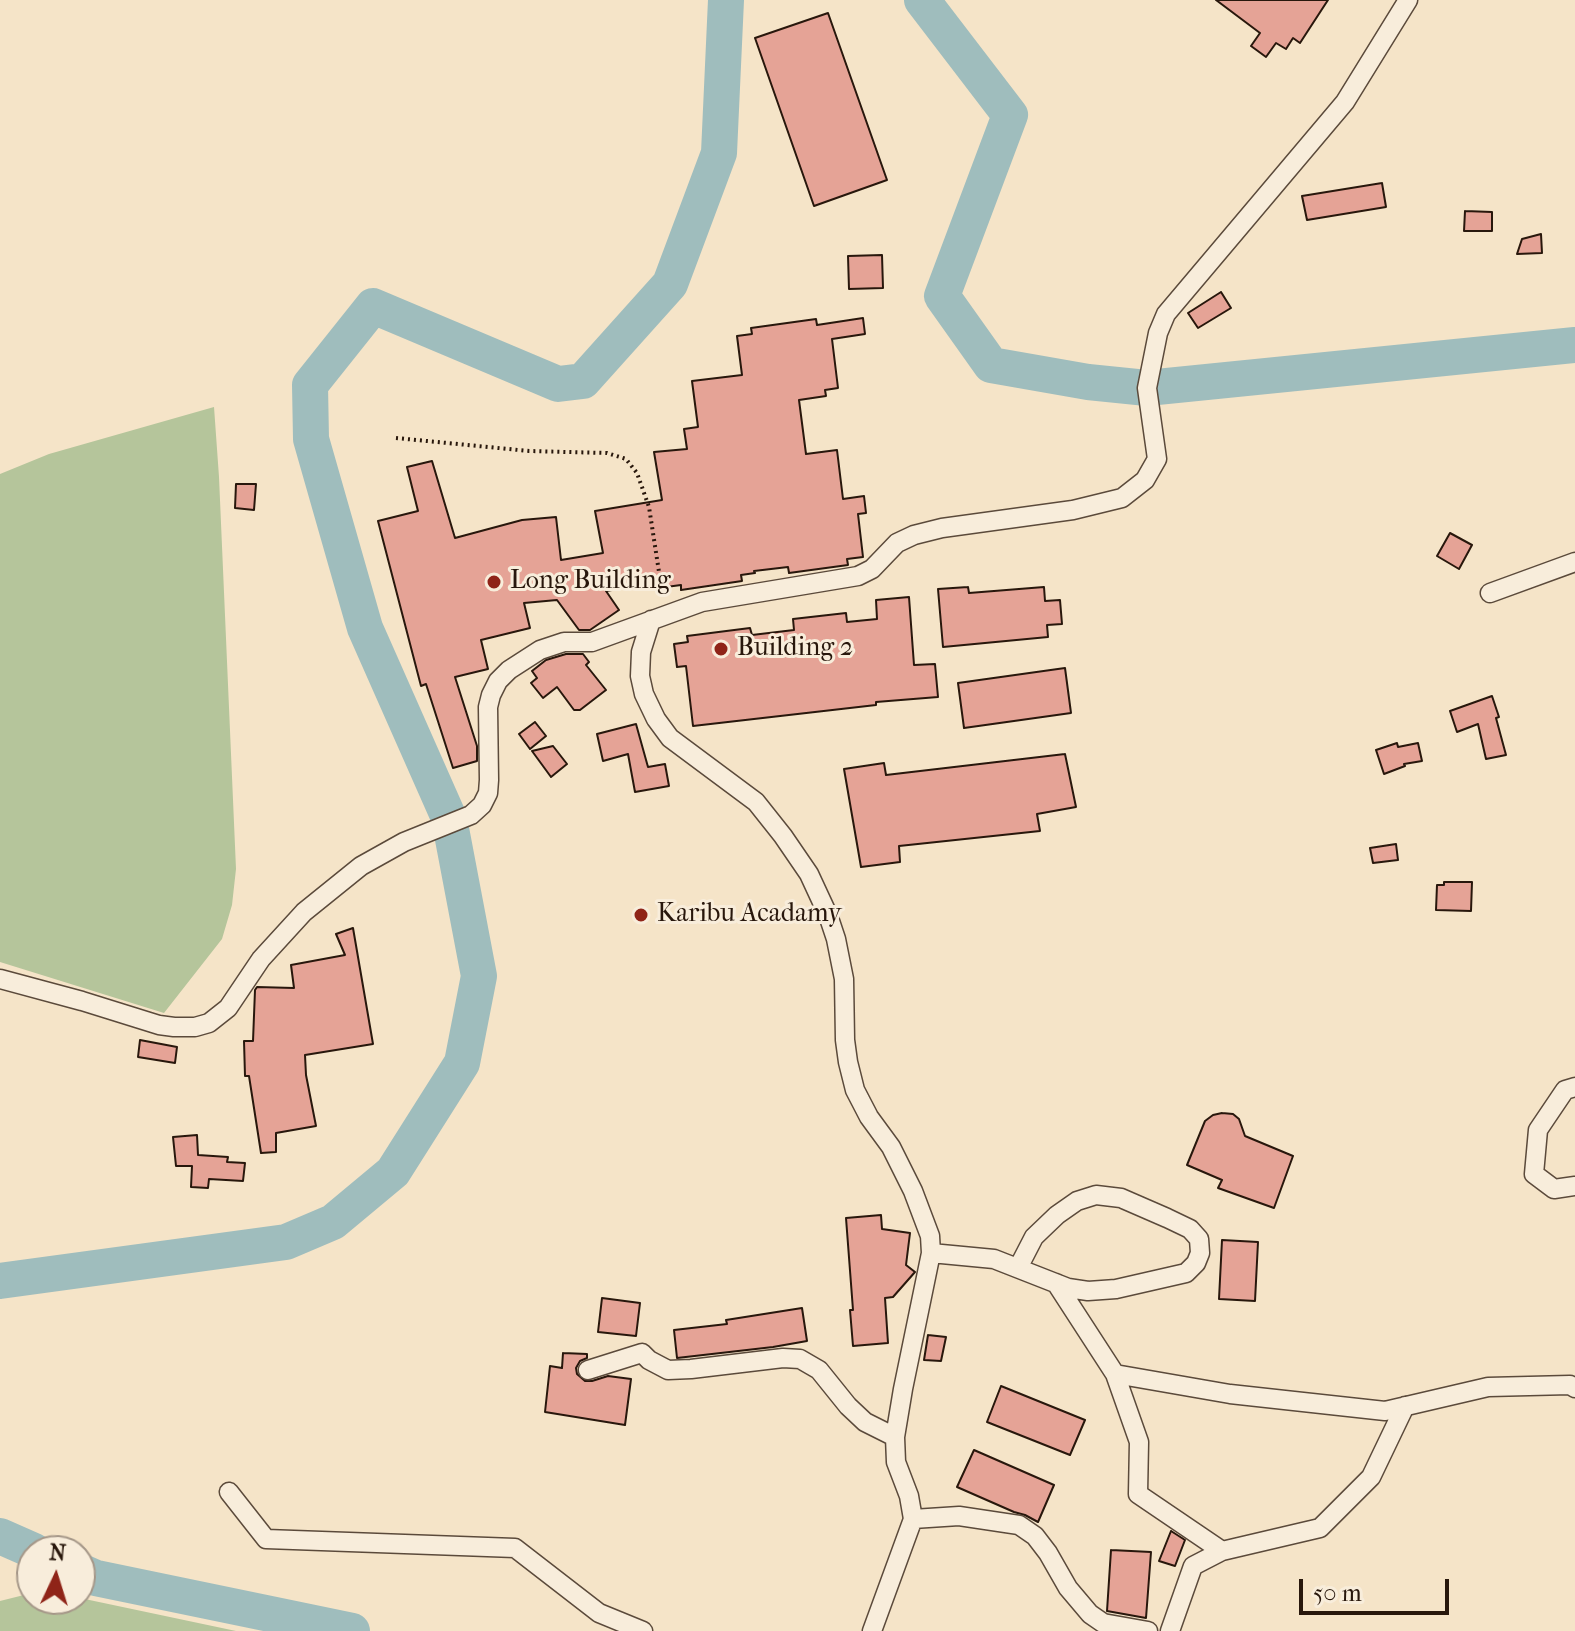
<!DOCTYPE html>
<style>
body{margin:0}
#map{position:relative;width:1575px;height:1631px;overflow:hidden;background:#f5e4c8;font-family:"IM FELL French Canon",serif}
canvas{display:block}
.north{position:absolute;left:16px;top:1535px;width:80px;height:80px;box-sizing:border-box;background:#f8eddb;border:2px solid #a59788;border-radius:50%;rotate:4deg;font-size:22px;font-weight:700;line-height:32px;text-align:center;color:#28170c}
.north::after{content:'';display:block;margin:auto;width:28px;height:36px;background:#8f2418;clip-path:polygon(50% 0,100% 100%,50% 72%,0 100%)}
.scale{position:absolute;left:1299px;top:1579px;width:150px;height:36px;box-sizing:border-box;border:4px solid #28170c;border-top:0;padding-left:10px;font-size:24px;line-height:28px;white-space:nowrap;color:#28170c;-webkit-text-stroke:6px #f8eddb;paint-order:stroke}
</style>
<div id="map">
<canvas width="1575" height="1631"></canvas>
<div class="north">N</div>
<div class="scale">50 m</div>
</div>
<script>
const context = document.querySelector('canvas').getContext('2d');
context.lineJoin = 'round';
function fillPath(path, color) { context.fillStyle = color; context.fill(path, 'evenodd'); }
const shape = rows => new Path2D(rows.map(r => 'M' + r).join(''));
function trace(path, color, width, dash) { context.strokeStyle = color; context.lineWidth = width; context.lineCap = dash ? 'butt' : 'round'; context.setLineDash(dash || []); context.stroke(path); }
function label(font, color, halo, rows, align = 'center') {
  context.font = font + ' "IM FELL French Canon",serif'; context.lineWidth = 6; context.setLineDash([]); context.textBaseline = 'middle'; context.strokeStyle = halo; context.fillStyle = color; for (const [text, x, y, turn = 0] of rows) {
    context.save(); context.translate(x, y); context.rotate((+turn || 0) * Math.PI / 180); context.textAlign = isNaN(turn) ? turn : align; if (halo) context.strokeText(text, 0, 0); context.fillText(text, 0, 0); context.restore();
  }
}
const green = shape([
 [214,407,219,477,236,869,232,905,222,939,164,1013,0,962,0,474,49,454],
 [32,1593,32,1599,80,1598,236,1631,0,1631,0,1601]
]);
const river = shape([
 [922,0,1010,115,942,296,991,365,1088,382,1147,388,1575,345],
 [0,1281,286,1242,333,1222,393,1172,462,1063,479,976,449,818,365,628,311,439,310,385,373,306,558,384,583,381,670,284,719,153,726,0],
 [0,1536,34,1551],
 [80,1571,96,1578,352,1631]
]);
const building = shape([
 [1216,0,1328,0,1300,43,1293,38,1286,49,1276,43,1266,57,1251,46,1260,33,1216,0],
 [828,13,887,180,814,206,755,38,828,13],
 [1382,183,1386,207,1307,220,1302,196,1382,183],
 [1465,211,1492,212,1492,231,1464,231,1465,211],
 [1541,234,1542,253,1517,254,1522,239,1541,234],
 [882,255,883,288,849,289,848,256,882,255],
 [1221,292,1231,308,1198,328,1188,313,1221,292],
 [863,318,865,334,832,339,838,388,825,390,826,396,799,400,806,454,837,450,843,499,864,496,866,513,858,514,863,557,847,559,848,565,789,573,788,567,754,571,755,573,741,575,742,581,681,590,681,585,666,587,665,581,606,591,619,610,590,630,579,630,557,600,524,603,530,628,481,640,488,669,455,677,477,746,477,761,453,768,426,684,421,686,378,521,418,511,407,467,432,461,455,538,522,520,556,517,561,560,603,553,595,511,662,500,654,452,687,449,684,429,698,427,692,381,742,375,737,336,752,334,751,328,816,319,817,325,863,318],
 [236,484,256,484,254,510,235,508,236,484],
 [1450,533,1472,545,1459,569,1437,556,1450,533],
 [968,587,969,593,1044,587,1045,601,1060,600,1062,624,1047,625,1048,637,943,647,938,589,968,587],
 [909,597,914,665,935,664,938,697,876,702,876,705,693,726,686,666,677,667,674,644,688,642,687,636,750,628,752,635,794,630,793,619,846,613,847,622,877,619,876,600,909,597],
 [566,654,583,654,589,662,586,665,606,690,580,710,574,710,557,687,543,698,531,683,537,678,532,671,546,660,566,654],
 [1065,668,1071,713,964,728,958,683,1065,668],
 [1492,696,1499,717,1496,718,1506,755,1486,759,1478,724,1457,732,1450,711,1492,696],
 [535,722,546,736,530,749,519,734,535,722],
 [636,724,648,767,665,764,669,786,635,792,628,754,603,761,597,734,636,724],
 [1397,743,1398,747,1418,743,1422,761,1404,764,1405,766,1384,774,1376,750,1397,743],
 [553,746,567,764,551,777,532,751,553,746],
 [1065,754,1076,807,1037,814,1040,831,899,846,900,862,861,867,844,769,884,763,886,775,1065,754],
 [1396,844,1398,860,1373,863,1370,848,1396,844],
 [1444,882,1472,882,1471,911,1436,910,1437,885,1444,885,1444,882],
 [353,928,373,1044,305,1055,306,1075,316,1126,276,1133,276,1152,261,1153,249,1076,245,1076,244,1041,253,1041,255,990,257,987,294,988,291,965,345,955,336,934,353,928],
 [140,1040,177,1047,175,1063,138,1057,140,1040],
 [1222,1113,1233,1114,1239,1119,1245,1136,1293,1156,1274,1208,1218,1188,1222,1180,1187,1165,1205,1121,1213,1115,1222,1113],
 [197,1135,198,1155,228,1157,227,1162,245,1163,243,1181,209,1179,208,1188,191,1187,192,1166,176,1166,173,1137,197,1135],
 [881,1215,882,1229,910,1233,906,1265,915,1272,893,1297,885,1298,888,1343,853,1346,850,1310,853,1310,846,1218,881,1215],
 [1222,1240,1258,1242,1255,1301,1219,1299,1222,1240],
 [602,1298,640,1303,636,1336,598,1332,602,1298],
 [802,1308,807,1341,773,1347,677,1358,674,1330,727,1324,726,1320,802,1308],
 [928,1335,946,1337,941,1361,924,1360,928,1335],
 [563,1353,587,1354,587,1358,580,1361,576,1368,577,1374,585,1381,592,1381,608,1376,631,1379,625,1425,545,1412,550,1366,562,1368,563,1353],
 [1001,1386,1085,1420,1070,1455,987,1422,1001,1386],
 [974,1450,1054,1485,1038,1522,1025,1515,1014,1512,957,1487,974,1450],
 [1171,1531,1185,1540,1175,1566,1159,1561,1171,1531],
 [1111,1550,1151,1552,1146,1618,1107,1611,1111,1550]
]);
const path = shape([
 [396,438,529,451,607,453,626,459,637,473,649,507,663,598]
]);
const minor = shape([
 [1490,593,1575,562],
 [651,620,641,652,640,676,644,694,656,719,670,738,756,802,783,836,809,874,828,915,836,939,844,979,845,1040,848,1062,855,1090,869,1117,891,1147,913,1191,930,1236,931,1253,903,1389,895,1437,896,1462,909,1496,913,1519,872,1631],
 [0,979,82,1001,159,1025,174,1027,195,1027,209,1023,228,1008,261,959,304,912,361,866,404,842,471,815,482,805,488,793,489,780,488,707,491,695,498,681,509,670,540,650,564,642,592,642,702,602,858,576,872,569,897,543,914,535,942,528,1073,510,1122,498,1145,480,1157,459,1147,388,1158,333,1166,314,1345,102,1408,0],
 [1575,1087,1565,1090,1538,1130,1534,1174,1554,1189,1575,1186],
 [931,1253,994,1259,1068,1288,1088,1291,1116,1289,1186,1273,1196,1263,1200,1253,1199,1239,1190,1229,1167,1218,1121,1198,1096,1195,1077,1201,1057,1215,1034,1237,1018,1268],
 [1056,1283,1115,1374,1230,1394,1385,1411,1488,1387,1570,1385,1575,1388],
 [588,1370,642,1353,649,1360,668,1370,691,1369,783,1358,800,1359,819,1370,848,1406,865,1422,895,1437],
 [1115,1374,1139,1442,1138,1494,1222,1551,1320,1528,1371,1477,1405,1406],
 [229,1492,266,1539,515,1548,599,1613,643,1631],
 [913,1519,959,1516,1019,1525,1035,1536,1048,1553,1068,1588,1090,1614,1103,1623,1148,1631],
 [1170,1631,1193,1566,1222,1551]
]);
const markers = [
 [494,582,8,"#8f2418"],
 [721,649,8,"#8f2418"],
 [641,915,8,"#8f2418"]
];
const poiNames = [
 ["Long Building",510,582],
 ["Building 2",737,649],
 ["Karibu Acadamy",657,915]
];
fillPath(green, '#b5c59b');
trace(river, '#9fbdbd', 36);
fillPath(building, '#e5a396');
trace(building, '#28170c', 2);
trace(minor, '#5b4a3b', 21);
trace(path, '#28170c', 4, [2, 4]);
trace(minor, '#f8eddb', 18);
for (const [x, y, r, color] of markers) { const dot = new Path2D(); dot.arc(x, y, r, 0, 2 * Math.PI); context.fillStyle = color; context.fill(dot); trace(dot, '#f8eddb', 3); }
label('26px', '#28170c', '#f8eddb', poiNames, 'left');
</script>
